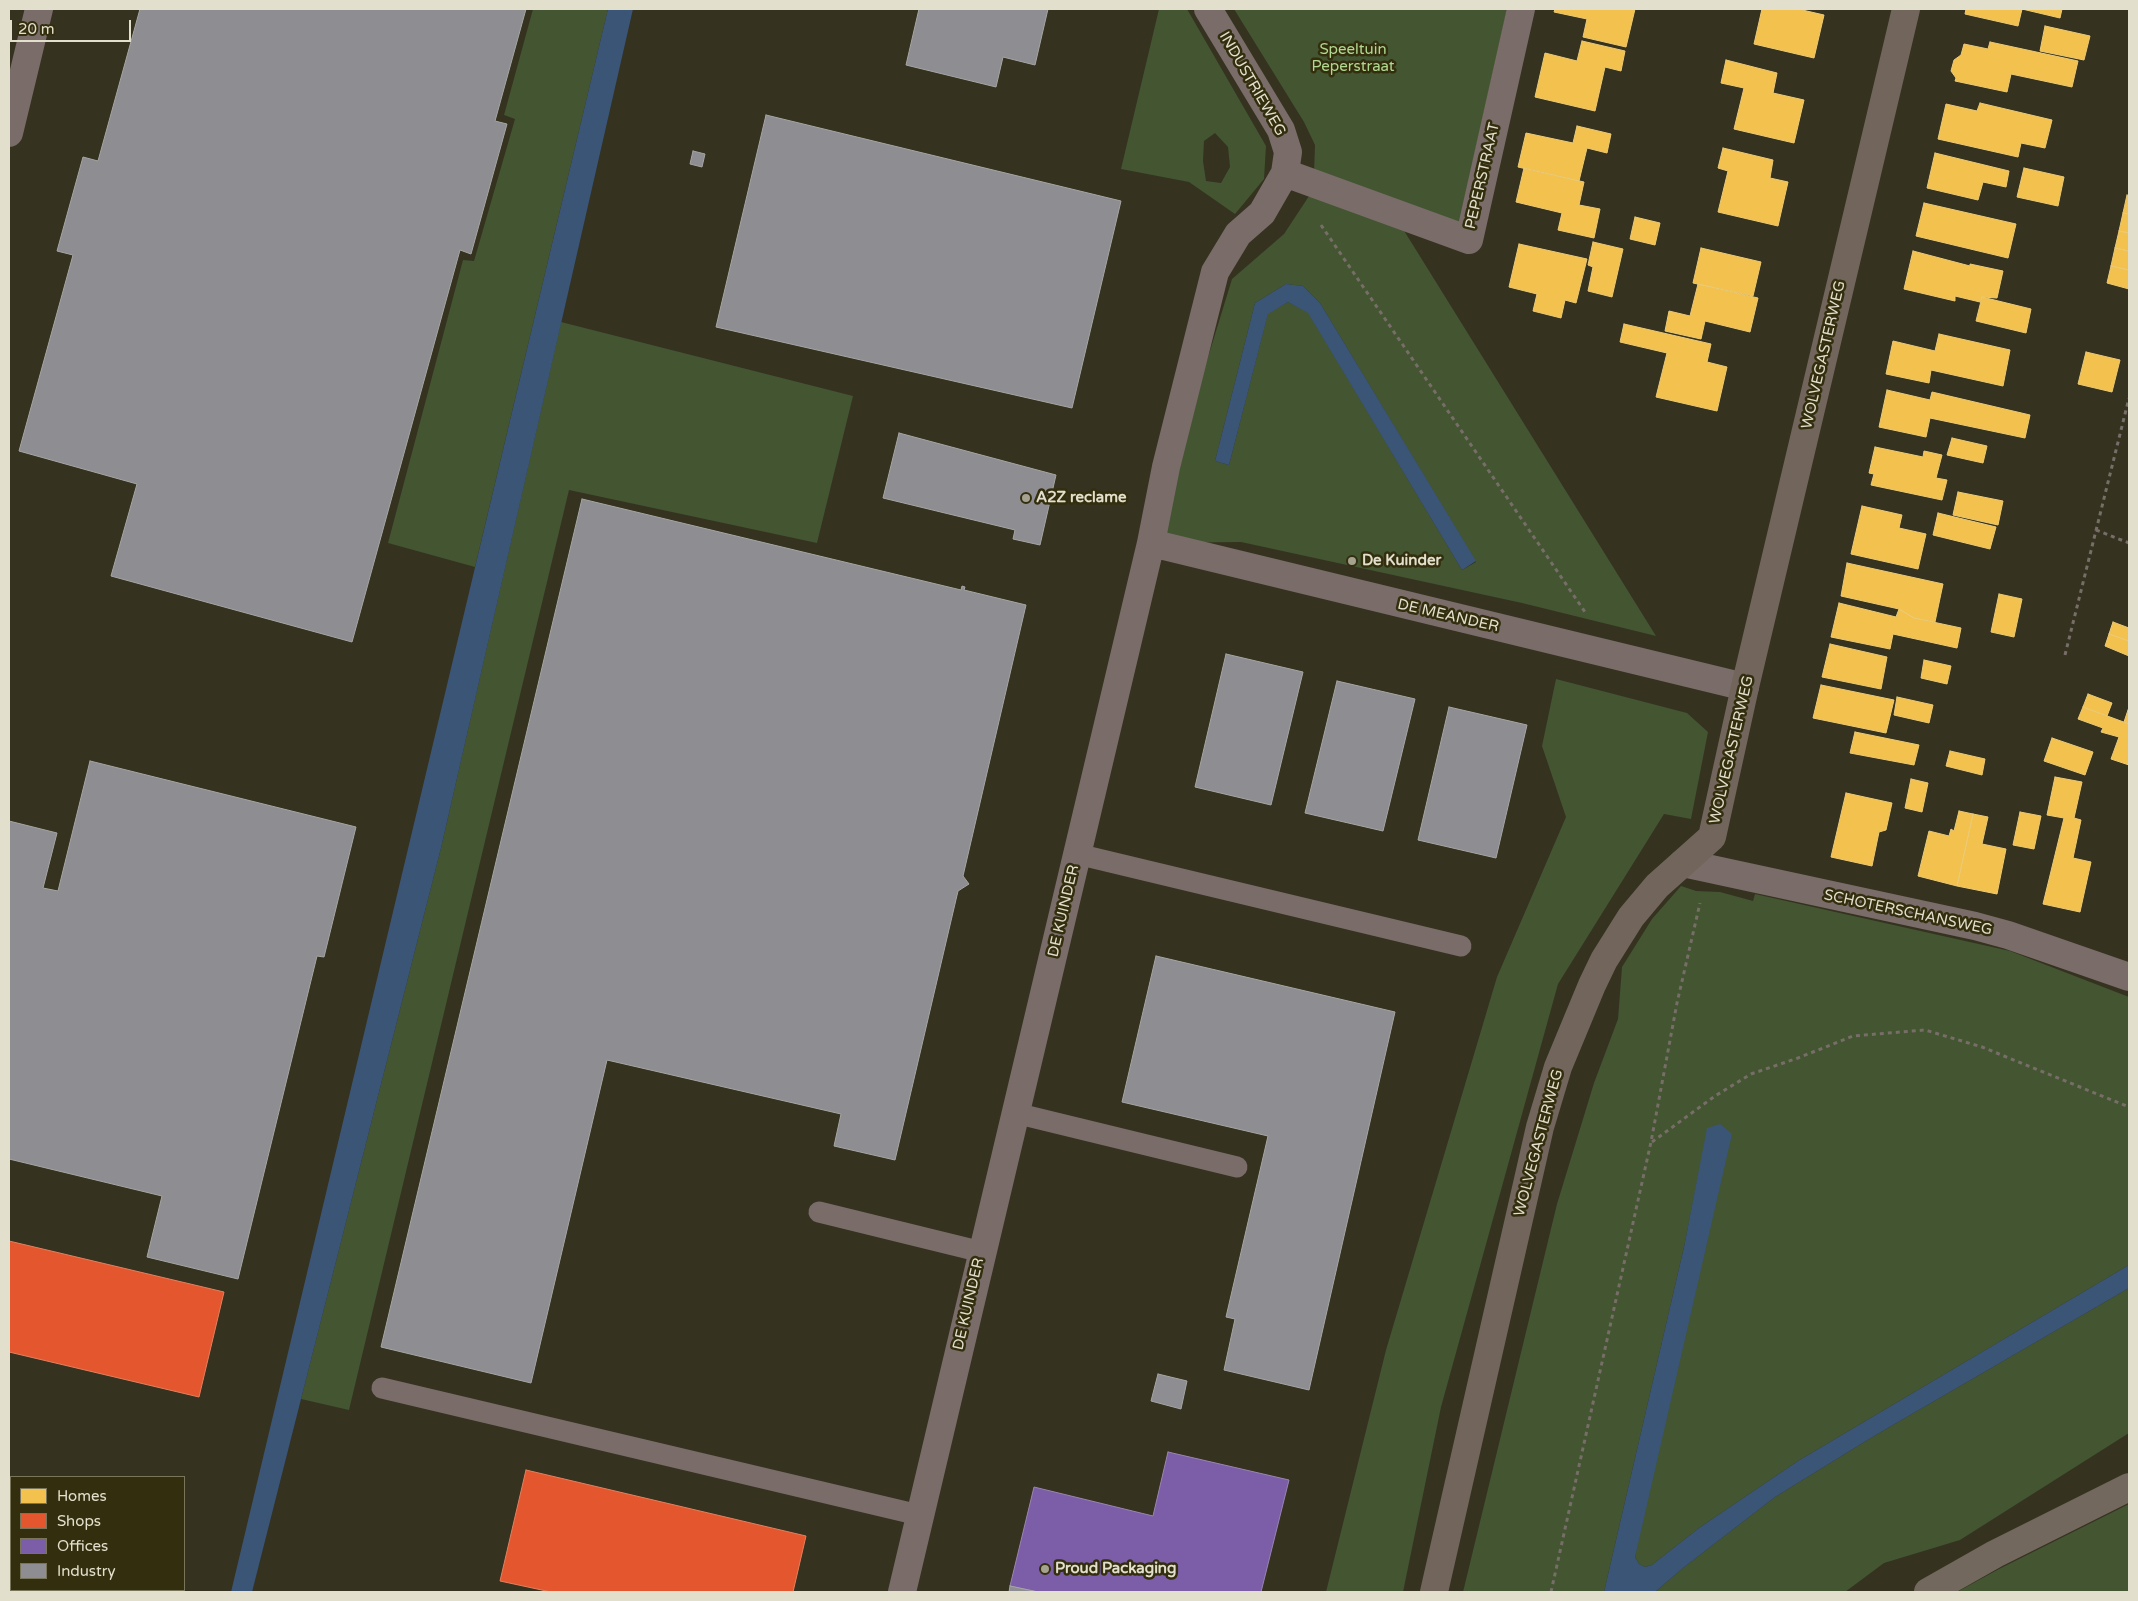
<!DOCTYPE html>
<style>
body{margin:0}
#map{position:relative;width:2138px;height:1601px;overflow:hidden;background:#353220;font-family:"Varela Round",sans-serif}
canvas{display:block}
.frame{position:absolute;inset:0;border:10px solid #e2dfcd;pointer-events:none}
.legend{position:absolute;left:10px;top:1476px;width:175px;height:115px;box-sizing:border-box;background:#332e0d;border:1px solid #79755a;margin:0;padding:6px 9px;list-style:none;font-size:15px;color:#e2dfcd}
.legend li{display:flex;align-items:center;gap:10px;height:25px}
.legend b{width:25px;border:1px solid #79755a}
.scale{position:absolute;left:10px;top:20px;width:121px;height:22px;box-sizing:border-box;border:2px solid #e2dfcd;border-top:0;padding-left:6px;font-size:15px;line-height:18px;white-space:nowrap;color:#e2dfcd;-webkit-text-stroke:4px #332e0d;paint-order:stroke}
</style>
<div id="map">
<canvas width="2138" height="1601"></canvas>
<div class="frame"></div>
<ul class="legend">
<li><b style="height:14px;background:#f2c14e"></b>Homes</li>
<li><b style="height:14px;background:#e4572e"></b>Shops</li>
<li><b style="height:14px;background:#7b5ea7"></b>Offices</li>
<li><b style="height:14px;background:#8d8d92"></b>Industry</li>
</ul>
<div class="scale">20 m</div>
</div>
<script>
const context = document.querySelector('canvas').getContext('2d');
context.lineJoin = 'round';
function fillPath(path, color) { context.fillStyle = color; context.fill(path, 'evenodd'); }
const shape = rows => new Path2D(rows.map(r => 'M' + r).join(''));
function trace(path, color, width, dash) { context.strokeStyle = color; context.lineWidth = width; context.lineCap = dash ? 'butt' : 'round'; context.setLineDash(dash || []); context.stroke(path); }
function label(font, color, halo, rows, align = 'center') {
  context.font = font + ' "Varela Round",sans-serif'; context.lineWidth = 5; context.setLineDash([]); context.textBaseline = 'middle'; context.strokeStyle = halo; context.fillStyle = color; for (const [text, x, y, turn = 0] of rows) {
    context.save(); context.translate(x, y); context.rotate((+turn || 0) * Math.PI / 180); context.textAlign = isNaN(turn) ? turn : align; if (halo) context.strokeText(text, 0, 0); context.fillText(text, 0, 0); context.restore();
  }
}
const green = shape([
 [533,9,608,9,475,567,388,543,463,260,474,261,515,119,504,115],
 [1159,9,1187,9,1266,146,1264,179,1235,214,1189,182,1121,169],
 [1215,133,1228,147,1230,167,1221,183,1206,181,1203,161,1204,141],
 [1234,9,1507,9,1458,228,1314,173,1315,145,1304,122],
 [1311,193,1403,229,1656,636,1522,603,1241,542,1151,543,1232,279,1284,234],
 [1286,284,1303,286,1320,303,1476,562,1462,570,1308,312,1288,302,1268,313,1229,465,1215,461,1255,303],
 [561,322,853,396,817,543,569,490,349,1410,301,1399,441,848],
 [1556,679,1687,713,1708,732,1691,819,1664,814,1558,984,1441,1407,1403,1592,1326,1592,1386,1350,1497,977,1566,817,1542,746],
 [1681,886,1696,891,1720,892,1753,901,1755,894,2010,951,2129,997,2129,1265,1798,1461,1699,1528,1652,1565,1645,1567,1639,1564,1635,1557,1708,1128,1684,1247,1604,1592,1463,1592,1557,1204,1594,1083,1618,1019,1622,967,1652,919],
 [2129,1288,2129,1433,1960,1540,1884,1563,1845,1592,1655,1592,1683,1568,1775,1497,1874,1436],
 [2129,1504,2129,1592,1957,1592,1999,1569]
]);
const water = shape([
 [608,9,633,9,441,848,252,1592,231,1592],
 [1286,284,1303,286,1320,303,1476,561,1462,570,1308,313,1288,302,1268,314,1229,465,1215,461,1255,303],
 [1720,1124,1732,1134,1635,1557,1639,1564,1645,1567,1652,1565,1699,1528,1798,1461,2129,1265,2129,1288,1874,1436,1775,1497,1683,1568,1655,1592,1604,1592,1684,1247,1707,1128]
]);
const homes = shape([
 [1555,9,1635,9,1626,47,1583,37,1587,19,1554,12,1555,9],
 [1762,9,1798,9,1824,15,1814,58,1754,44,1762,9],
 [1966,9,2062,9,2060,18,2022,9,2018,26,1965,14,1966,9],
 [2045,26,2090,36,2084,60,2040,51,2045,26],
 [1582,41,1625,51,1621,71,1605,67,1595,111,1535,97,1545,53,1577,61,1582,41],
 [1990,42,2078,61,2072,87,2011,74,2007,92,1955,81,1956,78,1951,71,1954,60,1961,55,1964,44,1988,49,1990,42],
 [1726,60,1777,73,1773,93,1804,100,1794,143,1734,129,1744,88,1721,83,1726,60],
 [1980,103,2052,120,2045,148,2021,143,2018,157,1938,139,1946,104,1977,111,1980,103],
 [1577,126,1611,134,1607,153,1587,148,1579,181,1518,167,1526,133,1573,143,1577,126],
 [1723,148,1773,160,1770,178,1788,182,1778,226,1718,212,1728,171,1718,168,1723,148],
 [1935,153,2009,171,2006,187,1983,182,1978,200,1927,188,1935,153],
 [1524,168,1584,182,1579,205,1600,209,1594,238,1558,230,1562,213,1516,202,1524,168],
 [2024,168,2064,177,2058,206,2017,197,2024,168],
 [2127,195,2129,196,2129,214,2123,213,2127,195],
 [1924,203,2016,224,2008,258,1916,236,1924,203],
 [2123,213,2129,214,2129,233,2119,231,2123,213],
 [1635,217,1660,223,1655,245,1630,239,1635,217],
 [2119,231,2129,233,2129,251,2115,248,2119,231],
 [1593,242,1623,249,1612,297,1588,291,1593,267,1588,265,1593,242],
 [1519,244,1587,259,1576,303,1565,300,1561,318,1533,311,1537,294,1509,287,1519,244],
 [1701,248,1761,262,1753,296,1693,283,1701,248],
 [2115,248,2129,251,2129,270,2111,266,2115,248],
 [1913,251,1970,266,1970,264,2003,271,1997,298,1982,297,1980,302,1955,296,1955,301,1904,289,1913,251],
 [2111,266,2129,270,2129,289,2107,283,2111,266],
 [1698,284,1758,298,1750,332,1705,321,1701,339,1665,331,1669,311,1690,316,1698,284],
 [1982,297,2031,309,2026,333,1976,321,1982,297],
 [1624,324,1711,344,1707,362,1727,367,1717,411,1656,397,1667,353,1620,342,1624,324],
 [1939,334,2010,350,2003,386,1931,370,1929,383,1886,374,1893,341,1935,351,1939,334],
 [2086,352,2120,360,2112,392,2078,384,2086,352],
 [1887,390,1930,400,1932,392,2030,415,2025,438,1930,418,1926,437,1879,427,1887,390],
 [1952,438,1987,446,1983,463,1947,455,1952,438],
 [1875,447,1923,457,1924,451,1942,455,1936,478,1947,480,1942,500,1871,485,1874,474,1869,473,1875,447],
 [1958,492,2003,501,1998,525,1953,515,1958,492],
 [1862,506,1902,515,1899,528,1926,534,1918,569,1851,554,1862,506],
 [1938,513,1996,527,1990,549,1933,535,1938,513],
 [1847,563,1943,584,1935,622,1914,618,1899,609,1841,596,1847,563],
 [1999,594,2022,599,2014,637,1991,632,1999,594],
 [1839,603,1896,617,1899,609,1914,618,1961,628,1957,648,1893,634,1890,649,1831,637,1839,603],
 [2113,622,2129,628,2129,641,2109,634,2113,622],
 [2109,634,2129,641,2129,656,2105,646,2109,634],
 [1830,644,1887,657,1881,689,1822,677,1830,644],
 [1924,660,1951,666,1947,684,1921,678,1924,660],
 [1821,685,1894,700,1886,733,1813,718,1821,685],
 [2088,694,2112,703,2107,716,2083,707,2088,694],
 [1897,697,1933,705,1929,723,1894,715,1897,697],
 [2083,707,2129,724,2129,765,2111,759,2119,737,2101,732,2103,728,2078,719,2083,707],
 [2129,707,2129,724,2124,722,2129,707],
 [1855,732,1919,745,1914,765,1850,753,1855,732],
 [2052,738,2093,752,2085,775,2044,761,2052,738],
 [1950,751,1985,759,1982,775,1946,766,1950,751],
 [2055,777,2082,782,2074,818,2081,820,2073,858,2091,862,2080,912,2043,904,2064,818,2047,815,2055,777],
 [1911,779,1928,783,1922,812,1905,808,1911,779],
 [1846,793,1892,803,1886,830,1879,832,1872,866,1831,857,1846,793],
 [1959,811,1973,814,1957,886,1918,876,1929,831,1949,836,1951,829,1954,831,1959,811],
 [2020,812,2041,816,2034,849,2013,845,2020,812],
 [1973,814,1988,817,1982,844,2006,849,1997,894,1957,886,1973,814]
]);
const shops = shape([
 [9,1241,224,1292,199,1397,9,1352,9,1241],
 [526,1470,806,1536,793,1592,551,1592,500,1581,526,1470]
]);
const offices = shape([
 [1168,1452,1289,1480,1261,1592,1038,1592,1010,1586,1034,1487,1153,1516,1168,1452]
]);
const industry = shape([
 [140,9,526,9,495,121,507,124,471,254,460,250,352,642,111,576,137,484,19,451,73,255,57,251,83,157,98,161,140,9],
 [919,9,1048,9,1035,65,1003,57,996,87,906,65,919,9],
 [766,115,1121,201,1072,408,716,327,766,115],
 [693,151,705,154,702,167,690,164,693,151],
 [899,433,1056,475,1040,545,1013,539,1015,530,883,498,899,433],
 [582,499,961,590,962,586,965,587,964,590,1026,605,963,876,969,884,958,891,895,1160,834,1146,841,1114,607,1060,531,1383,381,1347,582,499],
 [1226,654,1303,672,1271,805,1195,787,1226,654],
 [1337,681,1415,699,1383,831,1305,813,1337,681],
 [1449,707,1527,725,1496,858,1418,840,1449,707],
 [90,761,356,827,324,957,317,956,238,1279,147,1257,162,1196,9,1159,9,821,57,833,43,888,58,891,90,761],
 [1156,956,1395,1012,1309,1390,1224,1370,1235,1319,1226,1317,1268,1136,1122,1102,1156,956],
 [1158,1374,1187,1381,1181,1409,1151,1401,1158,1374],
 [9,1512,11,1513,11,1590,82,1590,81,1592,9,1592,9,1512],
 [1010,1586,1038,1592,1009,1592,1010,1586]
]);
const path = shape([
 [1321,225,1585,612],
 [2096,530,2129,543],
 [2065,655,2129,398],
 [1652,1142,1715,1096,1751,1074,1798,1058,1853,1036,1925,1030,1982,1047,2129,1107],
 [1551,1592,1651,1142,1677,1003,1700,903]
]);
const lane = shape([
 [1077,854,1461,946],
 [1015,1113,1237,1167],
 [819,1212,982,1252],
 [382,1388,919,1515]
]);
const street = shape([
 [9,133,39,9],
 [1285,173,1469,240,1521,9],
 [1151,543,1745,687],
 [1683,863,1975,926,2008,935,2129,977],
 [902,1592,1151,543,1166,467,1215,272,1238,234,1262,213,1285,173,1288,152,1281,130,1208,9]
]);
const secondary = shape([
 [1434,1592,1540,1127,1558,1067,1592,985,1604,960,1631,917,1657,886,1712,837,1745,687,1906,9]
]);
const highway = shape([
 [1928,1592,1995,1554,2129,1487]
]);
const markers = [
 [1026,498,5,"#a5a290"],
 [1352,561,5,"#a5a290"],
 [1045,1569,5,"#a5a290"]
];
const parkNames = [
 ["Speeltuin",1353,50],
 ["Peperstraat",1353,67]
];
const streetNames = [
 ["INDUSTRIEWEG",1252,84,60],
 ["PEPERSTRAAT",1483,176,-77],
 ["WOLVEGASTERWEG",1824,355,-77],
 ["DE MEANDER",1448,616,13],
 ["WOLVEGASTERWEG",1732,750,-77],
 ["DE KUINDER",1064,911,-77],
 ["SCHOTERSCHANSWEG",1908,913,12],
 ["WOLVEGASTERWEG",1539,1143,-75],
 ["DE KUINDER",969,1304,-77]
];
const poiNames = [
 ["A2Z reclame",1036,498],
 ["De Kuinder",1362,561],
 ["Proud Packaging",1055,1569]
];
fillPath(green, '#435531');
fillPath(water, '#3b5577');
fillPath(homes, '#f2c14e');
trace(homes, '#edca74', 1);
fillPath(shops, '#e4572e');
trace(shops, '#e3805e', 1);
fillPath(offices, '#7b5ea7');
trace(offices, '#9a85b2', 1);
fillPath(industry, '#8d8d92');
trace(industry, '#a6a6a4', 1);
trace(path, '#766e67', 3, [4, 4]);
trace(lane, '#7a6c68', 21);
trace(street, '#7a6c68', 28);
trace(secondary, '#71655c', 28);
trace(highway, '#73685e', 28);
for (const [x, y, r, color] of markers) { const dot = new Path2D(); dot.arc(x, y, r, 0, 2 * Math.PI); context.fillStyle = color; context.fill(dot); trace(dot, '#332e0d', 2); }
label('15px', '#b0d891', '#332e0d', parkNames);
label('15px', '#e2dfcd', '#332e0d', streetNames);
label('bold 15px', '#e2dfcd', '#332e0d', poiNames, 'left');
</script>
